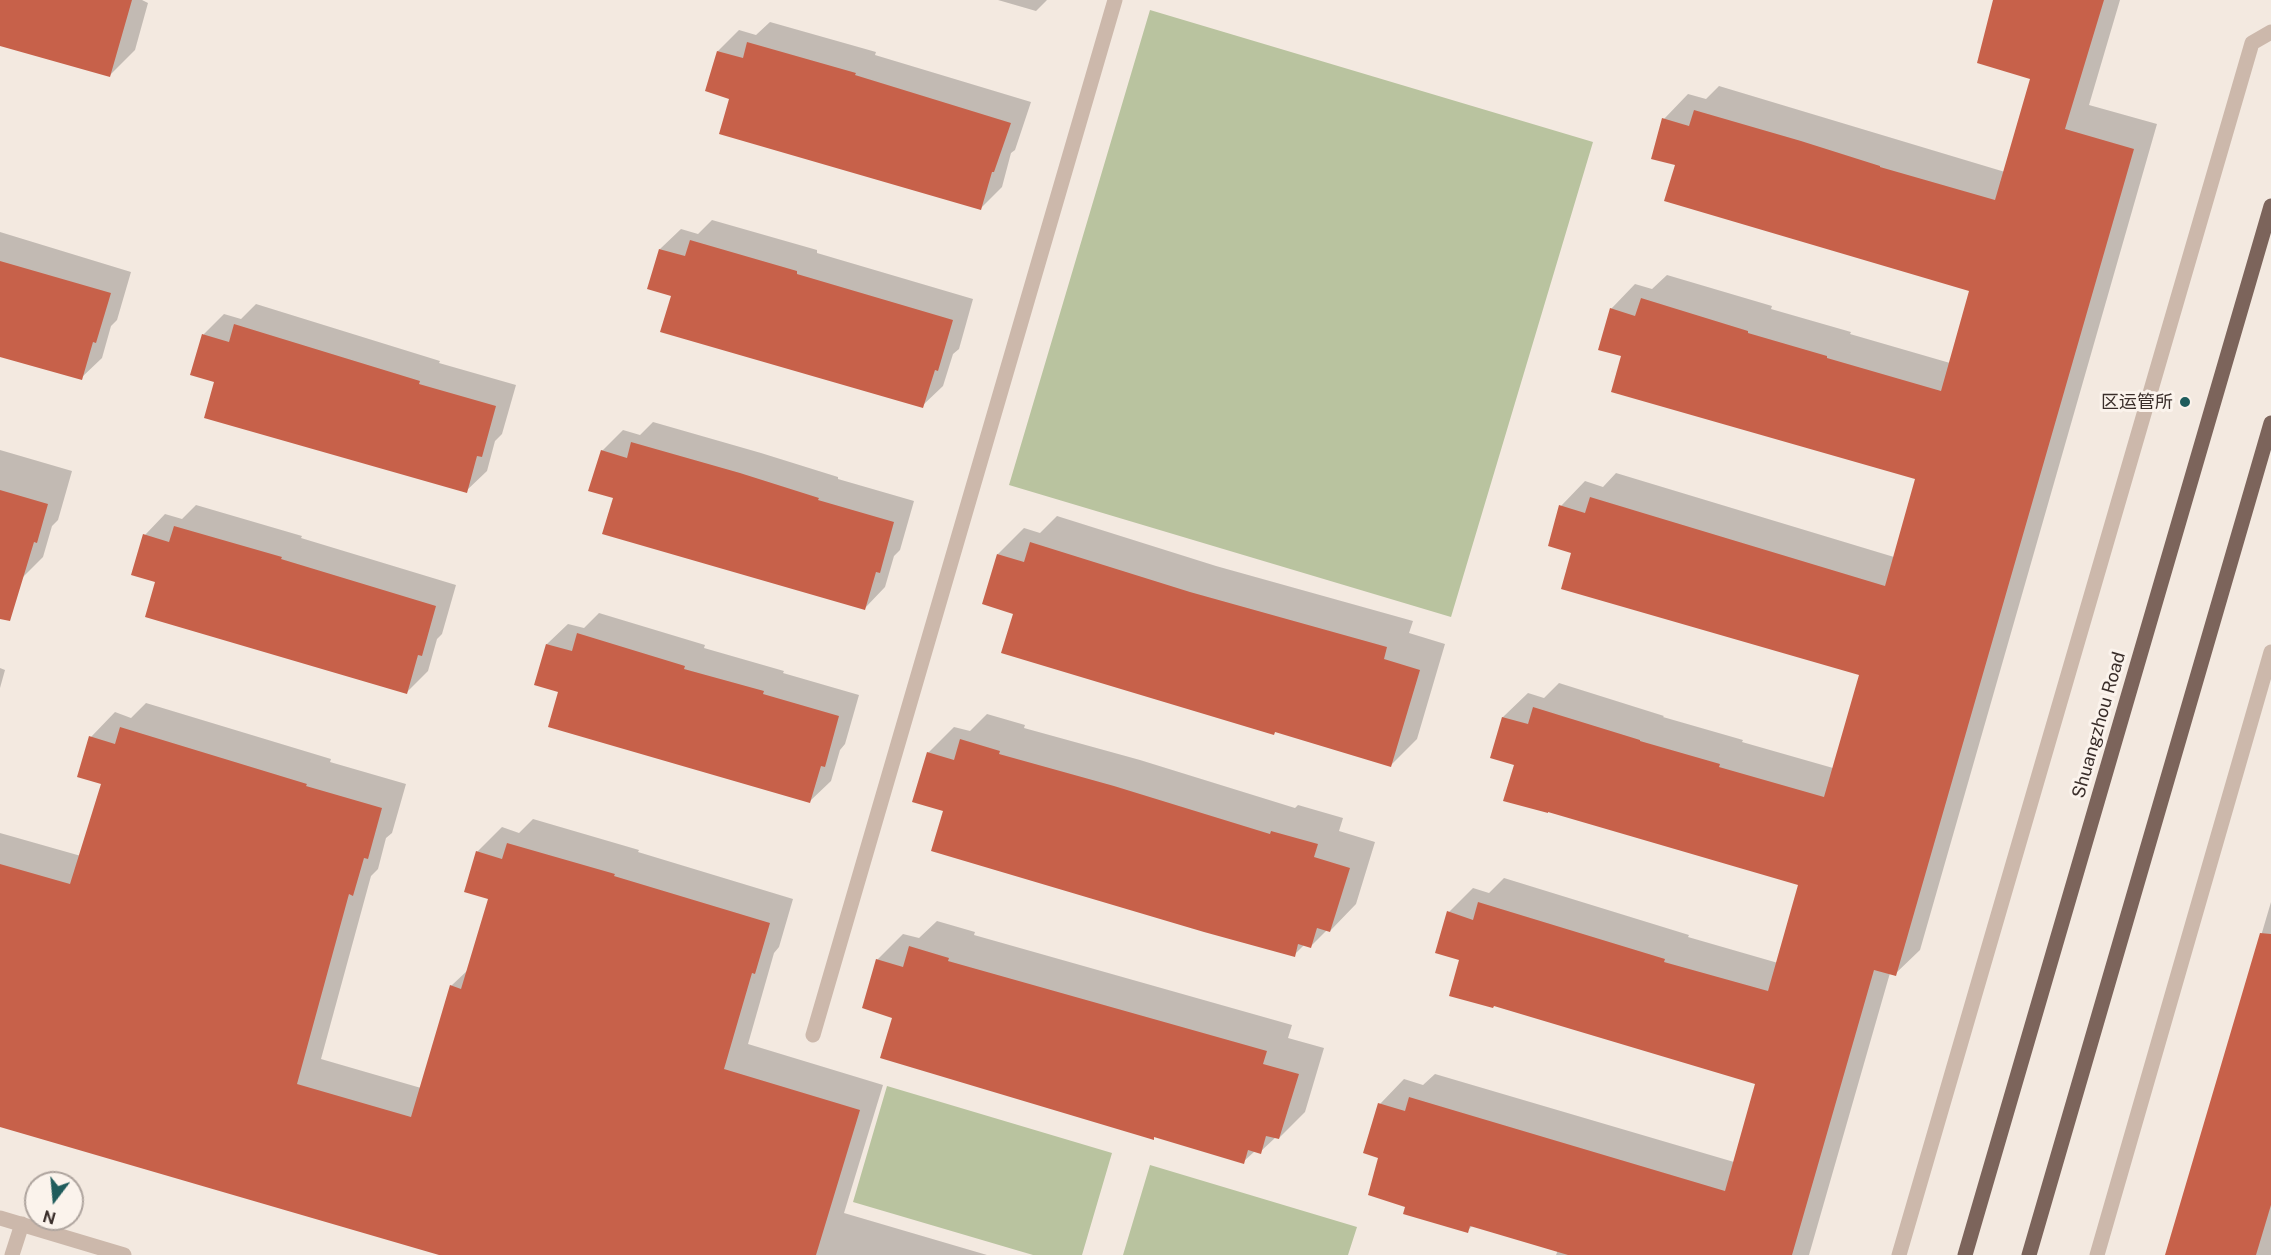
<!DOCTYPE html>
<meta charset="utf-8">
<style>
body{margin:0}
#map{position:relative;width:2271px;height:1255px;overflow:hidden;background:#f3e9e0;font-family:"Public Sans",sans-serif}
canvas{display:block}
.north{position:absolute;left:24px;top:1171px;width:60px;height:60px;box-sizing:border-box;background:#fbf3ec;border:2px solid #aea49e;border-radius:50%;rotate:196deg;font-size:16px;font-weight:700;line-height:24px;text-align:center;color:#3a2e2a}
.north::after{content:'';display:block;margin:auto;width:21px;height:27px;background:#1f5c5c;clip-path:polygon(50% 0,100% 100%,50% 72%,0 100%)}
</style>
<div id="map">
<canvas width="2271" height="1255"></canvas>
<div class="north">N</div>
</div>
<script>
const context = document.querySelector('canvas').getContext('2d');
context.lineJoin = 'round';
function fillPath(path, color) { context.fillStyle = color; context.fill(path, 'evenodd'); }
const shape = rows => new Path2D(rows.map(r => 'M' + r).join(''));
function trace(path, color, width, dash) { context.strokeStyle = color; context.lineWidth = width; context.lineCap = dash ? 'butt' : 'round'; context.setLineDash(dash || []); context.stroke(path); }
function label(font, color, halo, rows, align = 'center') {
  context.font = font + ' "Public Sans","Noto Sans SC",sans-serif'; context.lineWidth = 6; context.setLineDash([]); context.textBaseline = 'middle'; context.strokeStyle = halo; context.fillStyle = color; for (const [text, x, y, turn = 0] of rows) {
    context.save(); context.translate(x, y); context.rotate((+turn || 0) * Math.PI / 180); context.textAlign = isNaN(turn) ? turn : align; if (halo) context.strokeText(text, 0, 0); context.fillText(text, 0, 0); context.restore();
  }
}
const green = shape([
 [1150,10,1593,142,1451,617,1009,485],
 [887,1086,1112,1153,1082,1255,1033,1255,853,1202],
 [1150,1165,1357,1227,1348,1255,1123,1255]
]);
const shadow = shape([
 [0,0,142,0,148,3,135,50,109,76,0,44],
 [998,0,1047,0,1036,11],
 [1995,0,2120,0,2089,105,2157,124,1920,950,1895,974,1890,973,1809,1255,1556,1255,1558,1250,1473,1225,1467,1231,1407,1206,1380,1156,1380,1104,1404,1079,1423,1085,1435,1074,1734,1162,1757,1083,1461,959,1449,912,1473,888,1489,893,1504,878,1689,935,1688,937,1778,963,1800,884,1515,764,1492,757,1503,717,1528,693,1544,698,1559,683,1664,716,1663,717,1743,740,1742,742,1833,768,1861,674,1573,552,1561,506,1585,481,1603,487,1616,473,1894,557,1917,478,1623,355,1611,309,1635,284,1652,289,1667,275,1772,306,1771,309,1851,332,1850,334,1950,363,1971,290,1676,164,1664,119,1688,94,1706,99,1719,86,2005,172,2032,78],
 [770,22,876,52,875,55,1031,102,1015,150,1011,153,1002,187,981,208,731,98,707,90,718,51,739,30,756,35],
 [712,220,817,250,817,253,973,299,959,349,953,354,943,386,922,406,672,295,660,249,681,229,698,234],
 [0,232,131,272,117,320,111,326,102,358,81,378,0,355],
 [256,304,440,361,439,363,516,385,502,434,495,441,487,471,466,491,216,381,192,374,204,334,224,314,241,319],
 [653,422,761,453,838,477,838,479,914,501,900,550,894,556,885,587,865,608,615,497,602,451,623,430,640,435],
 [0,450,72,471,58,520,52,526,43,557,22,578,0,572],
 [196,505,302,536,301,538,456,585,442,634,437,639,428,671,407,692,157,581,145,535,165,514,182,519],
 [1057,516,1216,566,1413,621,1409,633,1445,644,1417,739,1391,765,1276,731,1274,733,1015,613,998,554,1024,528,1040,533],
 [599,613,705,645,704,648,784,671,783,673,859,695,845,744,840,750,831,781,810,801,560,691,536,684,547,644,568,624,584,628],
 [0,668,5,670,0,688],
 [146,703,331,759,330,762,406,784,392,833,386,838,378,869,371,876,321,1059,421,1088,451,986,469,969,490,898,477,852,502,827,519,833,533,819,639,850,638,852,793,899,779,947,774,953,748,1044,883,1085,844,1213,987,1255,444,1255,0,1126,0,833,81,856,103,783,91,737,115,712,131,718],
 [987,714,1025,725,1024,728,1140,760,1295,808,1298,805,1343,818,1339,831,1375,842,1356,904,1330,931,1327,930,1311,946,1305,944,1294,955,945,810,928,753,954,727,970,731],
 [2271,902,2271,1255,2167,1255],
 [937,921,975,932,974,935,1292,1025,1288,1038,1324,1048,1305,1112,1279,1138,1276,1137,1260,1152,1255,1151,1243,1162,1156,1136,1153,1138,894,1017,877,960,903,934,919,938]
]);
const building = shape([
 [0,0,132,0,110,77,0,46],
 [1993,0,2104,0,2065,129,2134,149,1896,976,1874,970,1792,1255,1568,1255,1470,1226,1468,1233,1403,1214,1405,1207,1368,1195,1378,1158,1363,1153,1378,1103,1405,1111,1409,1097,1725,1191,1755,1084,1494,1006,1493,1008,1449,996,1459,960,1435,953,1447,911,1473,920,1478,902,1665,959,1664,962,1768,991,1798,885,1548,812,1548,813,1503,801,1514,765,1490,758,1502,717,1528,724,1533,707,1640,740,1640,741,1720,764,1719,767,1824,797,1859,675,1561,589,1571,553,1548,546,1559,505,1585,513,1590,497,1885,586,1915,479,1611,392,1621,356,1598,350,1610,308,1635,316,1641,298,1748,331,1748,333,1827,356,1827,358,1941,391,1969,291,1664,201,1675,165,1651,159,1662,118,1689,126,1694,110,1801,141,1880,166,1880,167,1995,200,2030,79,1977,63],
 [747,42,856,73,855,75,1011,123,994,172,992,172,981,210,719,134,729,99,705,91,717,51,743,58],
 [690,240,797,271,797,274,953,320,938,371,935,370,923,408,660,332,671,296,647,289,659,249,685,256],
 [0,261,111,293,96,343,93,342,82,380,0,357],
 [234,324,420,381,419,384,496,406,482,457,477,456,467,493,204,418,214,382,190,375,202,334,229,342],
 [631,442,740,473,819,498,818,500,894,522,880,573,876,572,865,610,602,534,613,498,588,491,601,450,627,458],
 [0,490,48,504,37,543,34,542,10,621,0,619],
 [174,526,282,557,281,559,436,606,422,656,418,655,407,694,145,617,155,582,131,575,143,534,169,542],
 [1030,542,1190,592,1387,647,1384,659,1420,670,1391,767,1275,732,1274,735,1001,653,1013,614,982,604,997,554,1024,562],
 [577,633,685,666,684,669,764,691,763,694,839,716,825,767,821,766,810,803,548,727,558,692,534,685,546,644,572,651],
 [120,727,307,784,306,786,382,808,368,859,364,858,353,896,349,894,297,1084,411,1117,450,985,461,989,488,899,464,892,476,851,502,859,507,843,615,874,614,876,770,923,755,974,752,973,724,1069,860,1110,816,1255,439,1255,0,1127,0,864,70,884,101,784,77,777,89,736,115,744],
 [960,739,1000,751,999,754,1114,786,1270,834,1271,831,1318,844,1314,857,1350,868,1330,932,1317,928,1311,948,1298,944,1295,957,1204,932,931,851,943,811,912,802,927,752,954,760],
 [2260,933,2271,934,2271,1205,2256,1255,2165,1255],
 [909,946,949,958,948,961,1267,1051,1263,1064,1299,1074,1279,1139,1266,1136,1261,1154,1248,1150,1244,1164,1154,1137,1154,1140,880,1058,892,1018,862,1008,876,959,903,967]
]);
const minor = shape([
 [813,1035,1115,0],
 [0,1218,124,1255],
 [12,1255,22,1224],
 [1899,1255,2252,43,2271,32],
 [2097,1255,2271,652]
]);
const major = shape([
 [1965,1255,2271,206],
 [2029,1255,2271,423]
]);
const markers = [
 [2185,402,6,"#1f5c5c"]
];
const poiNames = [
 ["区运管所",2173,402]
];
const streetNames = [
 ["Shuangzhou Road",2099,725,-74]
];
fillPath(green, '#b9c39f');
fillPath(shadow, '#0003');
fillPath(building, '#c7614a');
trace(minor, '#ccb8ab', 15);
trace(major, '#7c645b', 15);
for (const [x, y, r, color] of markers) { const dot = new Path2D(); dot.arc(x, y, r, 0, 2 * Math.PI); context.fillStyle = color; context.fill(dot); trace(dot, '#fbf3ec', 2); }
label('18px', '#3a2e2a', '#fbf3ec', poiNames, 'right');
label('18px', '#3a2e2a', '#fbf3ec', streetNames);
</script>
